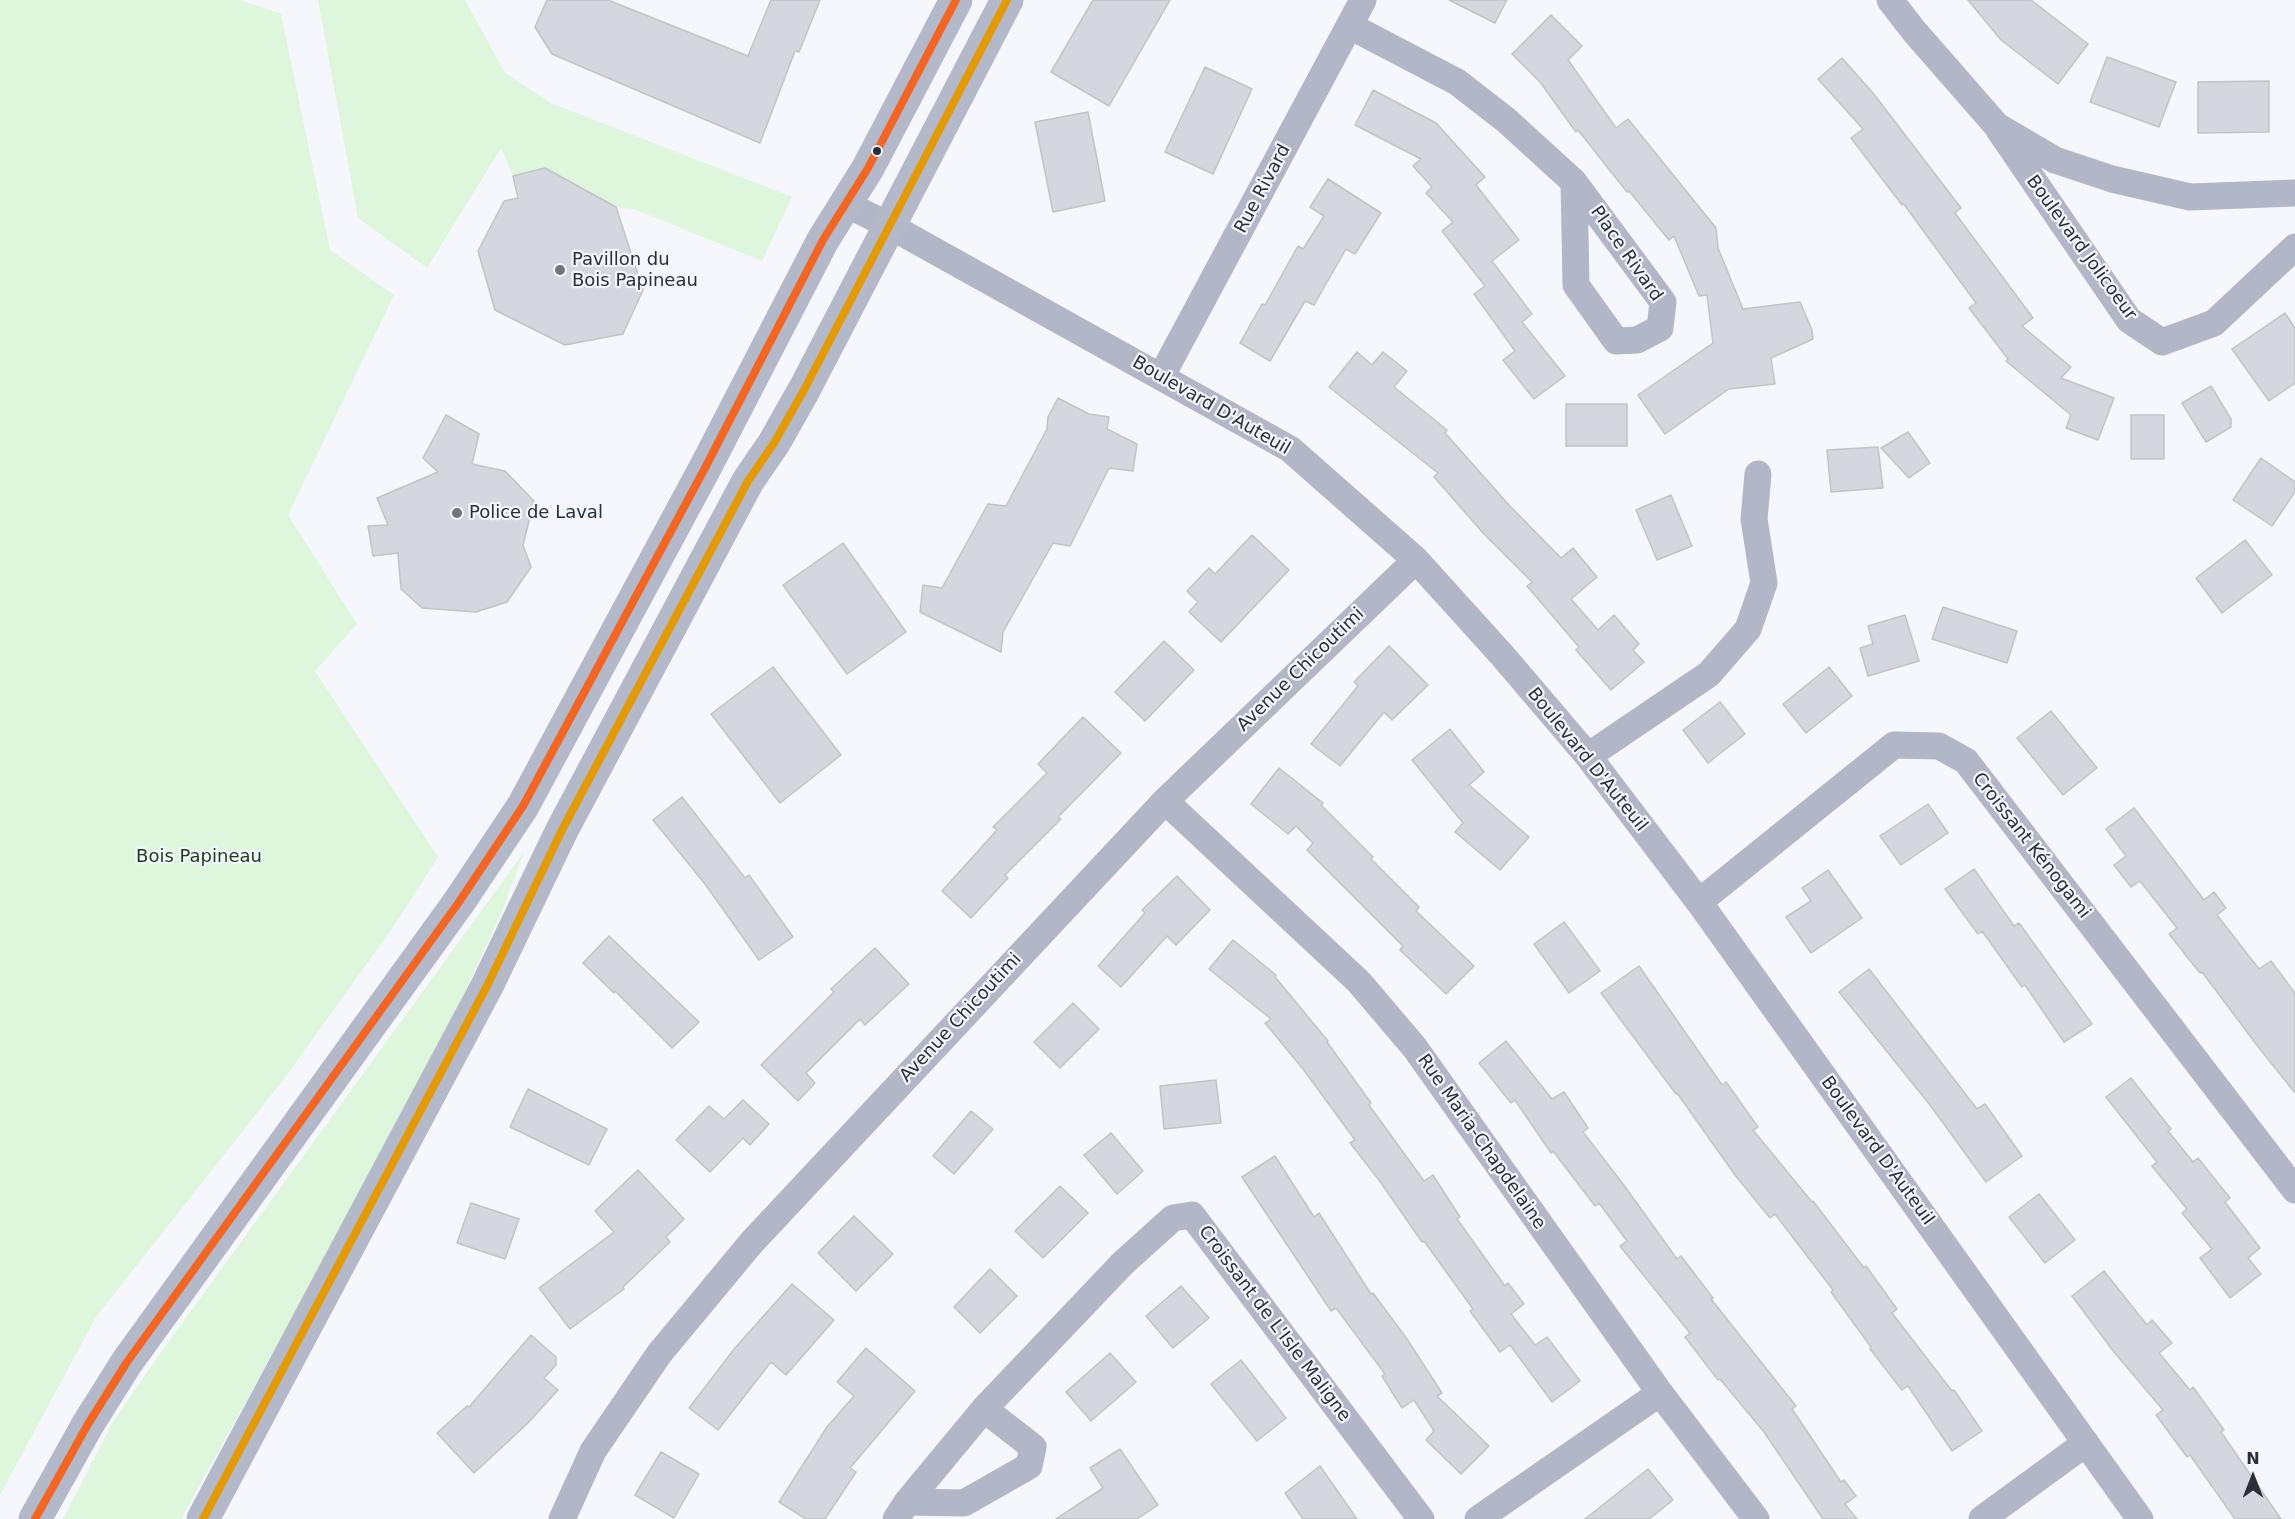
<!DOCTYPE html>
<meta charset="utf-8">
<style>
body{margin:0}
#map{position:relative;width:2295px;height:1519px;overflow:hidden;background:#f5f7fc;font-family:"DejaVu Sans",sans-serif}
canvas{display:block}
.north{position:absolute;left:2223px;top:1447px;width:60px;height:60px;-webkit-text-stroke:4px #f2f6ff;paint-order:stroke;rotate:0deg;font-size:16px;font-weight:700;line-height:24px;text-align:center;color:#2b2f37}
.north::after{content:'';display:block;margin:auto;width:21px;height:27px;background:#2b2f37;clip-path:polygon(50% 0,100% 100%,50% 72%,0 100%)}
</style>
<div id="map">
<canvas width="2295" height="1519"></canvas>
<div class="north">N</div>
</div>
<script>
const context = document.querySelector('canvas').getContext('2d');
context.lineJoin = 'round';
function fillPath(path, color) { context.fillStyle = color; context.fill(path, 'evenodd'); }
const shape = rows => new Path2D(rows.map(r => 'M' + r).join(''));
function trace(path, color, width, dash) { context.strokeStyle = color; context.lineWidth = width; context.lineCap = dash ? 'butt' : 'round'; context.setLineDash(dash || []); context.stroke(path); }
function label(font, color, halo, rows, align = 'center') {
  context.font = font + ' "DejaVu Sans",sans-serif'; context.lineWidth = 4.5; context.setLineDash([]); context.textBaseline = 'middle'; context.strokeStyle = halo; context.fillStyle = color; for (const [text, x, y, turn = 0] of rows) {
    context.save(); context.translate(x, y); context.rotate((+turn || 0) * Math.PI / 180); context.textAlign = isNaN(turn) ? turn : align; if (halo) context.strokeText(text, 0, 0); context.fillText(text, 0, 0); context.restore();
  }
}
const green = shape([
 [0,0,240,0,281,14,330,250,394,295,288,515,357,624,315,671,438,857,394,926,287,1075,96,1317,0,1495],
 [318,0,465,0,505,73,551,103,792,197,762,261,634,209,616,207,545,168,513,176,501,148,427,268,358,218],
 [524,852,501,914,463,996,321,1265,181,1519,63,1519,113,1422,159,1355]
]);
const building = shape([
 [547,0,608,0,748,56,771,0,820,0,799,52,795,51,760,143,552,54,535,27,547,0],
 [1093,0,1170,0,1109,106,1051,72,1093,0],
 [1449,0,1507,0,1495,23,1449,0],
 [1968,0,2031,0,2088,44,2058,84,2001,40,1968,0],
 [1551,15,1582,46,1568,60,1616,128,1628,119,1716,228,1718,248,1743,309,1800,302,1812,330,1813,339,1771,358,1775,384,1729,389,1665,434,1638,395,1713,343,1707,295,1699,296,1674,236,1669,240,1629,191,1627,192,1578,130,1576,132,1540,82,1512,54,1551,15],
 [2107,57,2176,82,2159,127,2090,102,2107,57],
 [1842,58,1873,93,1961,208,1955,213,2033,318,2022,326,2071,367,2061,378,2114,398,2098,440,2066,428,2071,415,2006,361,2008,359,1969,308,1976,303,1903,203,1902,205,1851,138,1863,129,1818,79,1842,58],
 [1205,67,1252,89,1213,174,1165,152,1205,67],
 [2269,81,2269,132,2198,133,2198,82,2269,81],
 [1373,90,1436,123,1485,177,1476,185,1519,240,1492,261,1532,314,1522,322,1565,376,1534,399,1503,360,1515,351,1474,294,1485,286,1442,231,1453,222,1426,193,1432,187,1413,166,1421,159,1355,125,1373,90],
 [1088,112,1105,201,1053,212,1035,122,1088,112],
 [545,168,616,207,643,290,623,334,565,345,495,310,478,251,504,201,518,198,513,176,545,168],
 [1328,179,1381,213,1355,254,1346,249,1314,305,1305,301,1270,361,1240,343,1262,304,1265,305,1298,246,1303,249,1324,216,1310,207,1328,179],
 [2285,313,2295,328,2295,383,2269,401,2232,349,2285,313],
 [1357,352,1372,365,1383,352,1407,371,1394,387,1447,430,1445,433,1509,505,1561,558,1573,548,1597,577,1571,599,1598,630,1614,615,1639,644,1633,650,1644,662,1611,690,1576,650,1579,647,1527,586,1532,582,1484,534,1434,477,1438,473,1329,387,1357,352],
 [2211,386,2231,419,2231,427,2206,442,2182,403,2211,386],
 [1058,398,1089,414,1109,417,1107,429,1137,444,1133,471,1109,468,1070,546,1053,543,1003,632,1001,652,920,612,923,585,942,588,988,504,1006,506,1047,429,1048,417,1058,398],
 [1566,404,1627,404,1627,446,1566,446,1566,404],
 [446,415,479,434,472,464,505,471,534,501,523,545,531,567,507,602,476,612,422,608,401,589,398,553,373,556,368,526,388,525,377,498,438,472,423,458,446,415],
 [2131,415,2164,415,2164,459,2131,459,2131,415],
 [1908,432,1930,463,1909,478,1881,448,1908,432],
 [1878,447,1883,488,1831,492,1827,450,1878,447],
 [2261,458,2295,482,2295,492,2272,526,2233,500,2261,458],
 [1671,495,1692,546,1657,560,1636,510,1671,495],
 [1252,535,1289,570,1221,642,1189,612,1198,602,1187,591,1209,568,1215,574,1252,535],
 [2245,540,2272,575,2222,613,2196,578,2245,540],
 [843,543,906,632,847,674,783,585,843,543],
 [1943,607,2017,631,2007,663,1932,639,1943,607],
 [1905,615,1919,661,1868,676,1860,648,1873,644,1868,626,1905,615],
 [1164,641,1194,670,1145,721,1115,692,1164,641],
 [1389,646,1428,685,1392,720,1384,712,1340,766,1311,744,1358,686,1354,682,1389,646],
 [773,667,841,755,780,803,711,714,773,667],
 [1829,667,1852,696,1806,733,1783,704,1829,667],
 [1720,702,1745,734,1708,763,1683,730,1720,702],
 [2051,711,2097,768,2063,795,2017,738,2051,711],
 [1083,717,1121,753,1058,817,1061,819,1005,875,1008,878,971,918,942,891,997,830,993,827,1047,773,1038,764,1083,717],
 [1450,729,1484,772,1469,785,1529,837,1500,870,1455,832,1463,823,1412,760,1450,729],
 [1279,768,1323,803,1321,805,1373,857,1371,859,1419,907,1416,911,1474,966,1446,994,1400,950,1403,946,1307,850,1313,843,1296,826,1288,834,1251,804,1279,768],
 [682,797,745,878,749,875,793,937,759,960,705,884,653,820,682,797],
 [1928,804,1948,833,1901,865,1880,836,1928,804],
 [2134,808,2204,900,2214,892,2226,908,2217,915,2259,969,2271,961,2295,993,2295,1093,2256,1044,2202,972,2200,973,2169,934,2177,928,2140,881,2131,887,2114,865,2126,856,2106,829,2134,808],
 [1974,869,2014,926,2019,923,2092,1024,2064,1042,2025,985,2022,987,1982,931,1978,934,1945,889,1974,869],
 [1828,870,1862,918,1811,953,1786,917,1811,901,1802,888,1828,870],
 [1177,876,1210,910,1176,945,1167,936,1121,987,1098,966,1145,913,1142,910,1177,876],
 [1564,922,1600,971,1569,993,1534,944,1564,922],
 [609,936,699,1022,672,1048,615,991,614,993,583,963,609,936],
 [1233,940,1276,975,1275,977,1328,1041,1327,1042,1371,1103,1369,1105,1424,1181,1433,1175,1460,1217,1457,1219,1505,1286,1508,1283,1524,1304,1511,1314,1535,1345,1547,1337,1580,1381,1552,1402,1510,1345,1500,1352,1470,1311,1473,1309,1424,1241,1422,1242,1379,1180,1350,1143,1355,1140,1303,1069,1265,1023,1271,1019,1209,969,1233,940],
 [875,948,909,984,865,1025,860,1019,806,1073,815,1083,798,1101,761,1065,834,992,831,989,875,948],
 [1639,966,1722,1085,1726,1082,1758,1127,1753,1130,1812,1202,1813,1201,1864,1268,1866,1266,1897,1309,1892,1313,1952,1391,1954,1390,1982,1431,1952,1451,1908,1386,1902,1390,1870,1349,1871,1347,1831,1292,1833,1290,1775,1214,1770,1218,1735,1175,1677,1093,1676,1094,1632,1035,1601,993,1639,966],
 [1869,969,1977,1109,1985,1104,2022,1156,1986,1182,1930,1105,1839,992,1869,969],
 [1073,1003,1099,1029,1060,1068,1034,1042,1073,1003],
 [1506,1041,1552,1099,1564,1092,1588,1128,1583,1132,1623,1184,1677,1259,1681,1256,1713,1298,1711,1299,1796,1406,1792,1409,1841,1482,1844,1480,1856,1496,1845,1504,1857,1519,1823,1519,1764,1432,1720,1379,1718,1380,1685,1337,1690,1333,1620,1246,1627,1241,1599,1203,1595,1206,1553,1151,1551,1153,1515,1100,1511,1103,1479,1063,1506,1041],
 [2131,1078,2171,1129,2168,1131,2193,1162,2198,1158,2230,1198,2225,1202,2260,1248,2248,1258,2261,1274,2230,1298,2200,1258,2212,1249,2182,1213,2187,1209,2152,1166,2157,1162,2106,1097,2131,1078],
 [1216,1080,1221,1123,1164,1129,1160,1086,1216,1080],
 [528,1089,607,1129,589,1165,510,1127,528,1089],
 [743,1100,769,1124,750,1145,743,1138,710,1172,676,1140,709,1106,724,1119,743,1100],
 [971,1111,993,1129,954,1174,933,1156,971,1111],
 [1111,1133,1143,1171,1117,1194,1084,1155,1111,1133],
 [1275,1156,1314,1217,1319,1213,1371,1294,1373,1293,1407,1339,1442,1393,1437,1396,1489,1446,1461,1474,1426,1440,1434,1431,1414,1400,1402,1408,1382,1376,1385,1374,1336,1308,1331,1311,1242,1177,1275,1156],
 [638,1170,684,1219,666,1237,670,1242,623,1287,624,1289,570,1329,539,1288,614,1232,595,1211,638,1170],
 [1060,1186,1088,1213,1043,1258,1015,1231,1060,1186],
 [2039,1194,2075,1240,2045,1263,2009,1217,2039,1194],
 [471,1203,519,1219,505,1259,457,1243,471,1203],
 [854,1216,893,1254,856,1291,818,1253,854,1216],
 [990,1269,1017,1296,980,1333,954,1307,990,1269],
 [2104,1271,2147,1325,2152,1320,2172,1343,2159,1353,2190,1390,2193,1387,2224,1430,2221,1432,2281,1519,2235,1519,2190,1455,2187,1457,2156,1415,2163,1410,2114,1352,2072,1296,2104,1271],
 [792,1284,834,1320,786,1375,771,1362,718,1430,689,1408,735,1348,792,1284],
 [1181,1286,1209,1318,1173,1348,1146,1316,1181,1286],
 [531,1335,556,1357,556,1365,544,1378,558,1390,528,1423,474,1473,437,1433,467,1406,469,1407,531,1335],
 [866,1348,915,1391,850,1468,856,1472,825,1519,806,1519,779,1502,827,1427,854,1396,837,1382,866,1348],
 [1110,1353,1136,1382,1091,1421,1066,1392,1110,1353],
 [1241,1360,1286,1418,1257,1441,1211,1384,1241,1360],
 [1120,1449,1158,1505,1137,1519,1056,1519,1103,1488,1090,1468,1120,1449],
 [661,1452,699,1474,674,1518,635,1495,661,1452],
 [1320,1466,1357,1519,1303,1519,1285,1493,1320,1466],
 [1648,1469,1673,1500,1649,1519,1585,1519,1648,1469]
]);
const minor = shape([
 [1890,0,1914,31,1997,126,2055,160,2112,179,2190,197,2295,193],
 [1350,26,1457,82,1506,120,1574,182,1663,302,1660,328,1637,340,1616,341,1576,285,1574,182],
 [1999,130,2129,320,2162,342,2214,323,2295,247],
 [846,204,890,226,1290,449,1416,560,1502,655,1588,756,1699,902,2140,1519],
 [1161,377,1363,0],
 [1588,756,1709,674,1748,629,1764,583,1754,519,1758,474],
 [1165,801,1359,982,1415,1048,1660,1393,1756,1519],
 [1699,902,1894,745,1939,746,1966,761,2295,1190],
 [907,1502,964,1503,1029,1466,1033,1447,984,1409],
 [562,1519,593,1451,659,1354,752,1242,1165,801,1416,560],
 [896,1519,907,1502,984,1409,1123,1263,1173,1218,1192,1215,1421,1519],
 [1478,1519,1660,1393],
 [1982,1519,2086,1443]
]);
const major = shape([
 [35,1519,88,1424,127,1362,459,902,523,806,705,468,823,240,868,168,956,0],
 [203,1519,487,986,562,830,748,481,774,443,804,390,1007,0]
]);
const bus1 = shape([
 [35,1519,88,1424,127,1362,459,902,523,806,705,468,823,240,868,168,956,0]
]);
const bus2 = shape([
 [203,1519,487,986,562,830,748,481,774,443,804,390,1007,0]
]);
const markers = [
 [877,151,5,"#2b2f37"],
 [560,270,6,"#72757c"],
 [457,513,6,"#72757c"]
];
const streetNames = [
 ["Rue Rivard",1263,189,-62],
 ["Boulevard Jolicoeur",2081,248,54],
 ["Place Rivard",1626,254,55],
 ["Boulevard D'Auteuil",1211,406,30],
 ["Avenue Chicoutimi",1301,670,-44],
 ["Boulevard D'Auteuil",1587,760,51],
 ["Croissant Kénogami",2031,846,52],
 ["Avenue Chicoutimi",961,1018,-47],
 ["Rue Maria-Chapdelaine",1481,1142,55],
 ["Boulevard D'Auteuil",1877,1151,54],
 ["Croissant de L'Isle Maligne",1274,1324,53]
];
const poiNames = [
 ["Pavillon du",572,260],
 ["Bois Papineau",572,281],
 ["Police de Laval",469,513]
];
const parkNames = [
 ["Bois Papineau",199,857]
];
fillPath(green, '#def6dc');
fillPath(building, '#d5d7de');
trace(building, '#c1c3c9', 1.5);
trace(minor, '#b1b7c6', 27);
trace(major, '#b4b9c9', 33);
trace(bus1, '#f26522', 8);
trace(bus2, '#e39a06', 8);
for (const [x, y, r, color] of markers) { const dot = new Path2D(); dot.arc(x, y, r, 0, 2 * Math.PI); context.fillStyle = color; context.fill(dot); trace(dot, '#f2f6ff', 2); }
label('18px', '#2b2f37', '#f2f6ff', streetNames);
label('18px', '#2b2f37', '#f2f6ff', poiNames, 'left');
label('18px', '#1a3e11', '#f2f6ff', parkNames);
</script>
